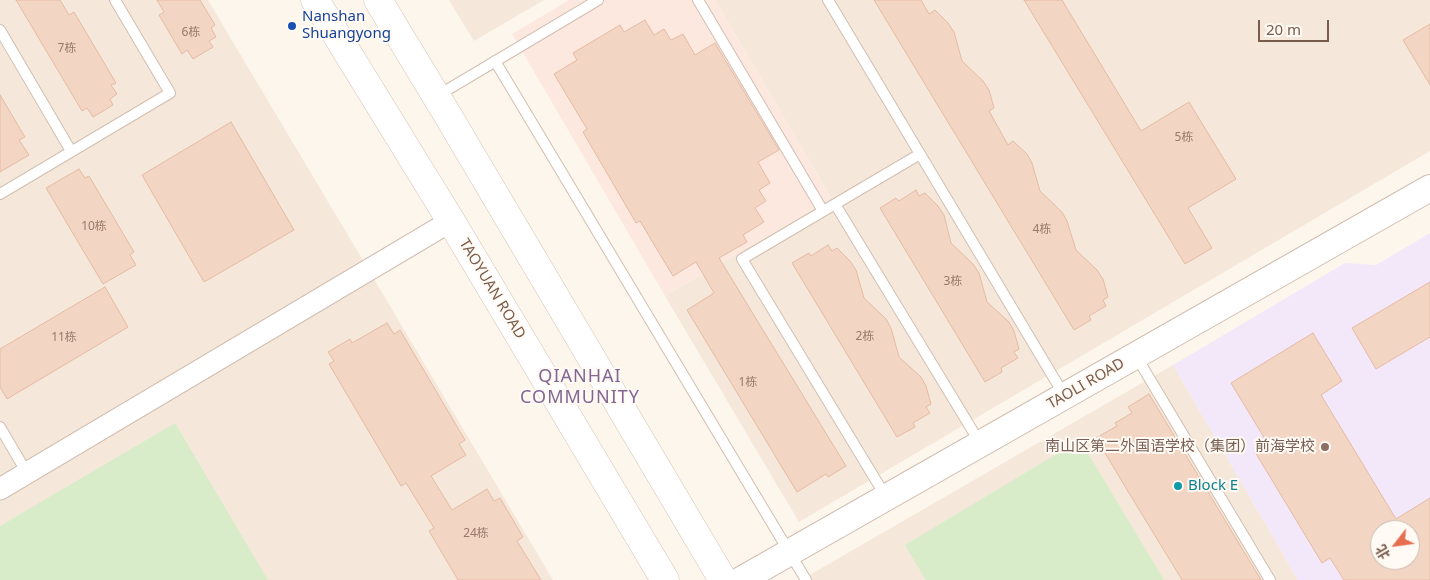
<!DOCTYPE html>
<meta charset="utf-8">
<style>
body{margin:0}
#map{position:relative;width:1430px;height:580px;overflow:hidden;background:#fdf6ec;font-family:"Noto Sans","Noto Sans SC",sans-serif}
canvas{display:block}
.north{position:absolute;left:1370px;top:520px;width:50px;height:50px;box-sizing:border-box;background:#fffaf3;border:1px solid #cabbb1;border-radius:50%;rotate:240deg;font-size:14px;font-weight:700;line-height:20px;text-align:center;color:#7a5c4d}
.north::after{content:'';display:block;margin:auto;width:18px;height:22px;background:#e76f51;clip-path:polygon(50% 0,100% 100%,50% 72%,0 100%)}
.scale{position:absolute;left:1258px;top:20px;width:71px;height:22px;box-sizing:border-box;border:2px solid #7a5c4d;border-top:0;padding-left:6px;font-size:15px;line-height:18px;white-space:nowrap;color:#7a5c4d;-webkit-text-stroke:4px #fffaf3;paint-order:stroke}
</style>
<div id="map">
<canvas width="1430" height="580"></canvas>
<div class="north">北</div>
<div class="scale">20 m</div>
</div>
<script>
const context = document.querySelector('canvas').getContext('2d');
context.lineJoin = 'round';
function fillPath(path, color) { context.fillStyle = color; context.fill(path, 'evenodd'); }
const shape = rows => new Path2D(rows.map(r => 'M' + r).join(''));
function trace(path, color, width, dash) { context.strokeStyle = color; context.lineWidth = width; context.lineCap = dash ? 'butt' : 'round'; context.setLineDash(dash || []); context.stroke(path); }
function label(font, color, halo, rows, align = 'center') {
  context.font = font + ' "Noto Sans","Noto Sans SC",sans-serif'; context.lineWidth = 4; context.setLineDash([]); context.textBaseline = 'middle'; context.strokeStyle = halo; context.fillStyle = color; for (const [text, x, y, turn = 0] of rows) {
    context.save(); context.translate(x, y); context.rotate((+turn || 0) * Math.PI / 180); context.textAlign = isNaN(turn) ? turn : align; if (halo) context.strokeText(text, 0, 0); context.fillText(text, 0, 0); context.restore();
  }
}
const residential = shape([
 [0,0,208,0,553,580,0,580],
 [449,0,544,0,474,41],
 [715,0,1430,0,1430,151,799,522,665,296,831,198],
 [1173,365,1298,580,801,580]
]);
const commercial = shape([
 [569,0,715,0,831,198,665,296,512,34]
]);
const education = shape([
 [1430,233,1430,580,1298,580,1173,365,1345,263,1376,265],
 [1380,530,1410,530,1410,560,1380,560]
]);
const green = shape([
 [175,423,268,580,0,580,0,526],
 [1080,440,1164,580,926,580,905,545]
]);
const building = shape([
 [16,0,60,0,69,15,74,12,116,83,111,85,117,94,110,99,113,105,93,117,87,108,82,111,16,0],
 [157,0,200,0,215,25,211,28,216,37,209,41,213,47,193,59,187,50,182,54,159,15,164,12,157,0],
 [874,0,921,0,929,14,935,10,948,23,954,32,962,61,983,81,989,90,994,108,989,111,1008,145,1013,141,1027,154,1032,163,1040,191,1062,212,1067,221,1076,250,1097,270,1103,279,1108,297,1103,300,1106,306,1089,316,1091,320,1074,330,874,0],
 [1024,0,1062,0,1141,131,1189,102,1236,179,1188,208,1212,248,1185,264,1024,0],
 [645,20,654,35,664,29,671,40,683,34,695,55,715,43,779,150,758,162,770,183,759,190,766,201,755,208,764,222,743,235,747,242,719,258,846,466,828,477,826,474,797,492,687,310,714,293,696,262,673,276,640,221,636,223,583,132,587,129,554,74,577,60,573,53,620,25,624,32,645,20],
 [1430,24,1430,85,1403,40,1430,24],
 [0,95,25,137,19,140,29,155,0,172,0,95],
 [231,122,294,230,204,282,142,175,231,122],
 [79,169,85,178,89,176,134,252,130,255,136,265,103,284,46,188,79,169],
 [916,190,919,196,925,193,938,206,944,215,951,243,973,264,979,273,987,302,1009,322,1014,331,1019,349,1014,352,1018,358,1001,368,1002,372,985,382,880,208,896,198,899,201,916,190],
 [828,245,832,251,837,248,850,261,856,270,864,298,886,319,891,328,899,357,921,377,926,386,931,404,926,407,930,413,913,423,915,427,897,437,792,263,809,253,811,256,828,245],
 [1430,282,1430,337,1376,369,1352,328,1430,282],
 [105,287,128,327,7,399,0,387,0,349,105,287],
 [387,323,394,334,400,330,465,440,459,444,466,455,431,476,452,510,487,489,494,501,500,498,523,537,517,541,541,580,458,580,429,531,434,528,406,483,401,486,329,364,334,361,328,352,350,339,352,343,387,323],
 [1313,333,1342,381,1321,395,1396,519,1430,498,1430,580,1344,580,1330,558,1322,563,1255,452,1268,444,1231,383,1313,333],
 [1380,530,1410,530,1410,560,1380,560,1380,530],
 [1149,394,1261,580,1182,580,1129,493,1096,438,1117,426,1115,423,1132,413,1128,407,1149,394]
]);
const service = shape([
 [698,0,823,211],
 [828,0,1064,395],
 [0,30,71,151],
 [495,61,806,580],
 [437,96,598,0],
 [0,194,170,93,115,0],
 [835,204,980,443],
 [1136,356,1270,580],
 [0,427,27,473],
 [886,497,742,259,920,154]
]);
const minor = shape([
 [0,489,451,221]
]);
const tertiary = shape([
 [741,580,1430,188]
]);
const secondary = shape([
 [315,0,451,221,665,580],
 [378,0,447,114,723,580]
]);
const markers = [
 [292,26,5,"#1a4fb4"],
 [1325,447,5,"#8d6e63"],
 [1178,486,5,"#0f9aa8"]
];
const numberNames = [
 ["6栋",191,33],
 ["7栋",67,49],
 ["5栋",1184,138],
 ["10栋",94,227],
 ["4栋",1042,230],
 ["3栋",953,282],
 ["2栋",865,337],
 ["11栋",64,338],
 ["1栋",748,383],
 ["24栋",476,534]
];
const transitNames = [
 ["Nanshan",302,17],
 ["Shuangyong",302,34]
];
const streetNames = [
 ["TAOYUAN ROAD",492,289,59],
 ["TAOLI ROAD",1086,384,-30]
];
const educationNames = [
 ["南山区第二外国语学校（集团）前海学校",1315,447]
];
const cultureNames = [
 ["Block E",1188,486]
];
const quarterNames = [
 ["QIANHAI",580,377],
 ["COMMUNITY",580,398]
];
fillPath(residential, '#f5e8da');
fillPath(commercial, '#fde8e0');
fillPath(education, '#f3e8fa');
fillPath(green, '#d8ecc9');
fillPath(building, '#f3d5c3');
trace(building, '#e6bba3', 1);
trace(service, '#d1beb0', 12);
trace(minor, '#d1beb0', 23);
trace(tertiary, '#d1beb0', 28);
trace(secondary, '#d6c0b0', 29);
trace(service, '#fff', 10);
trace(minor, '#fff', 21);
trace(tertiary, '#fff', 26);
trace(secondary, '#fff', 28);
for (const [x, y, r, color] of markers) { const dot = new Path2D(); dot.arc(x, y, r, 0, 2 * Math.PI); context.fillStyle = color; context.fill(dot); trace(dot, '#fffaf3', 2); }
label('12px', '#987a6a', null, numberNames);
label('15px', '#164399', '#fffaf3', transitNames, 'left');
label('15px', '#7a5c4d', '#fffaf3', streetNames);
label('15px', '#785e54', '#fffaf3', educationNames, 'right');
label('15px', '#0d838f', '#fffaf3', cultureNames, 'left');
context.letterSpacing = '1px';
label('18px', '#846695', '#fffaf3', quarterNames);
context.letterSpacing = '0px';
</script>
